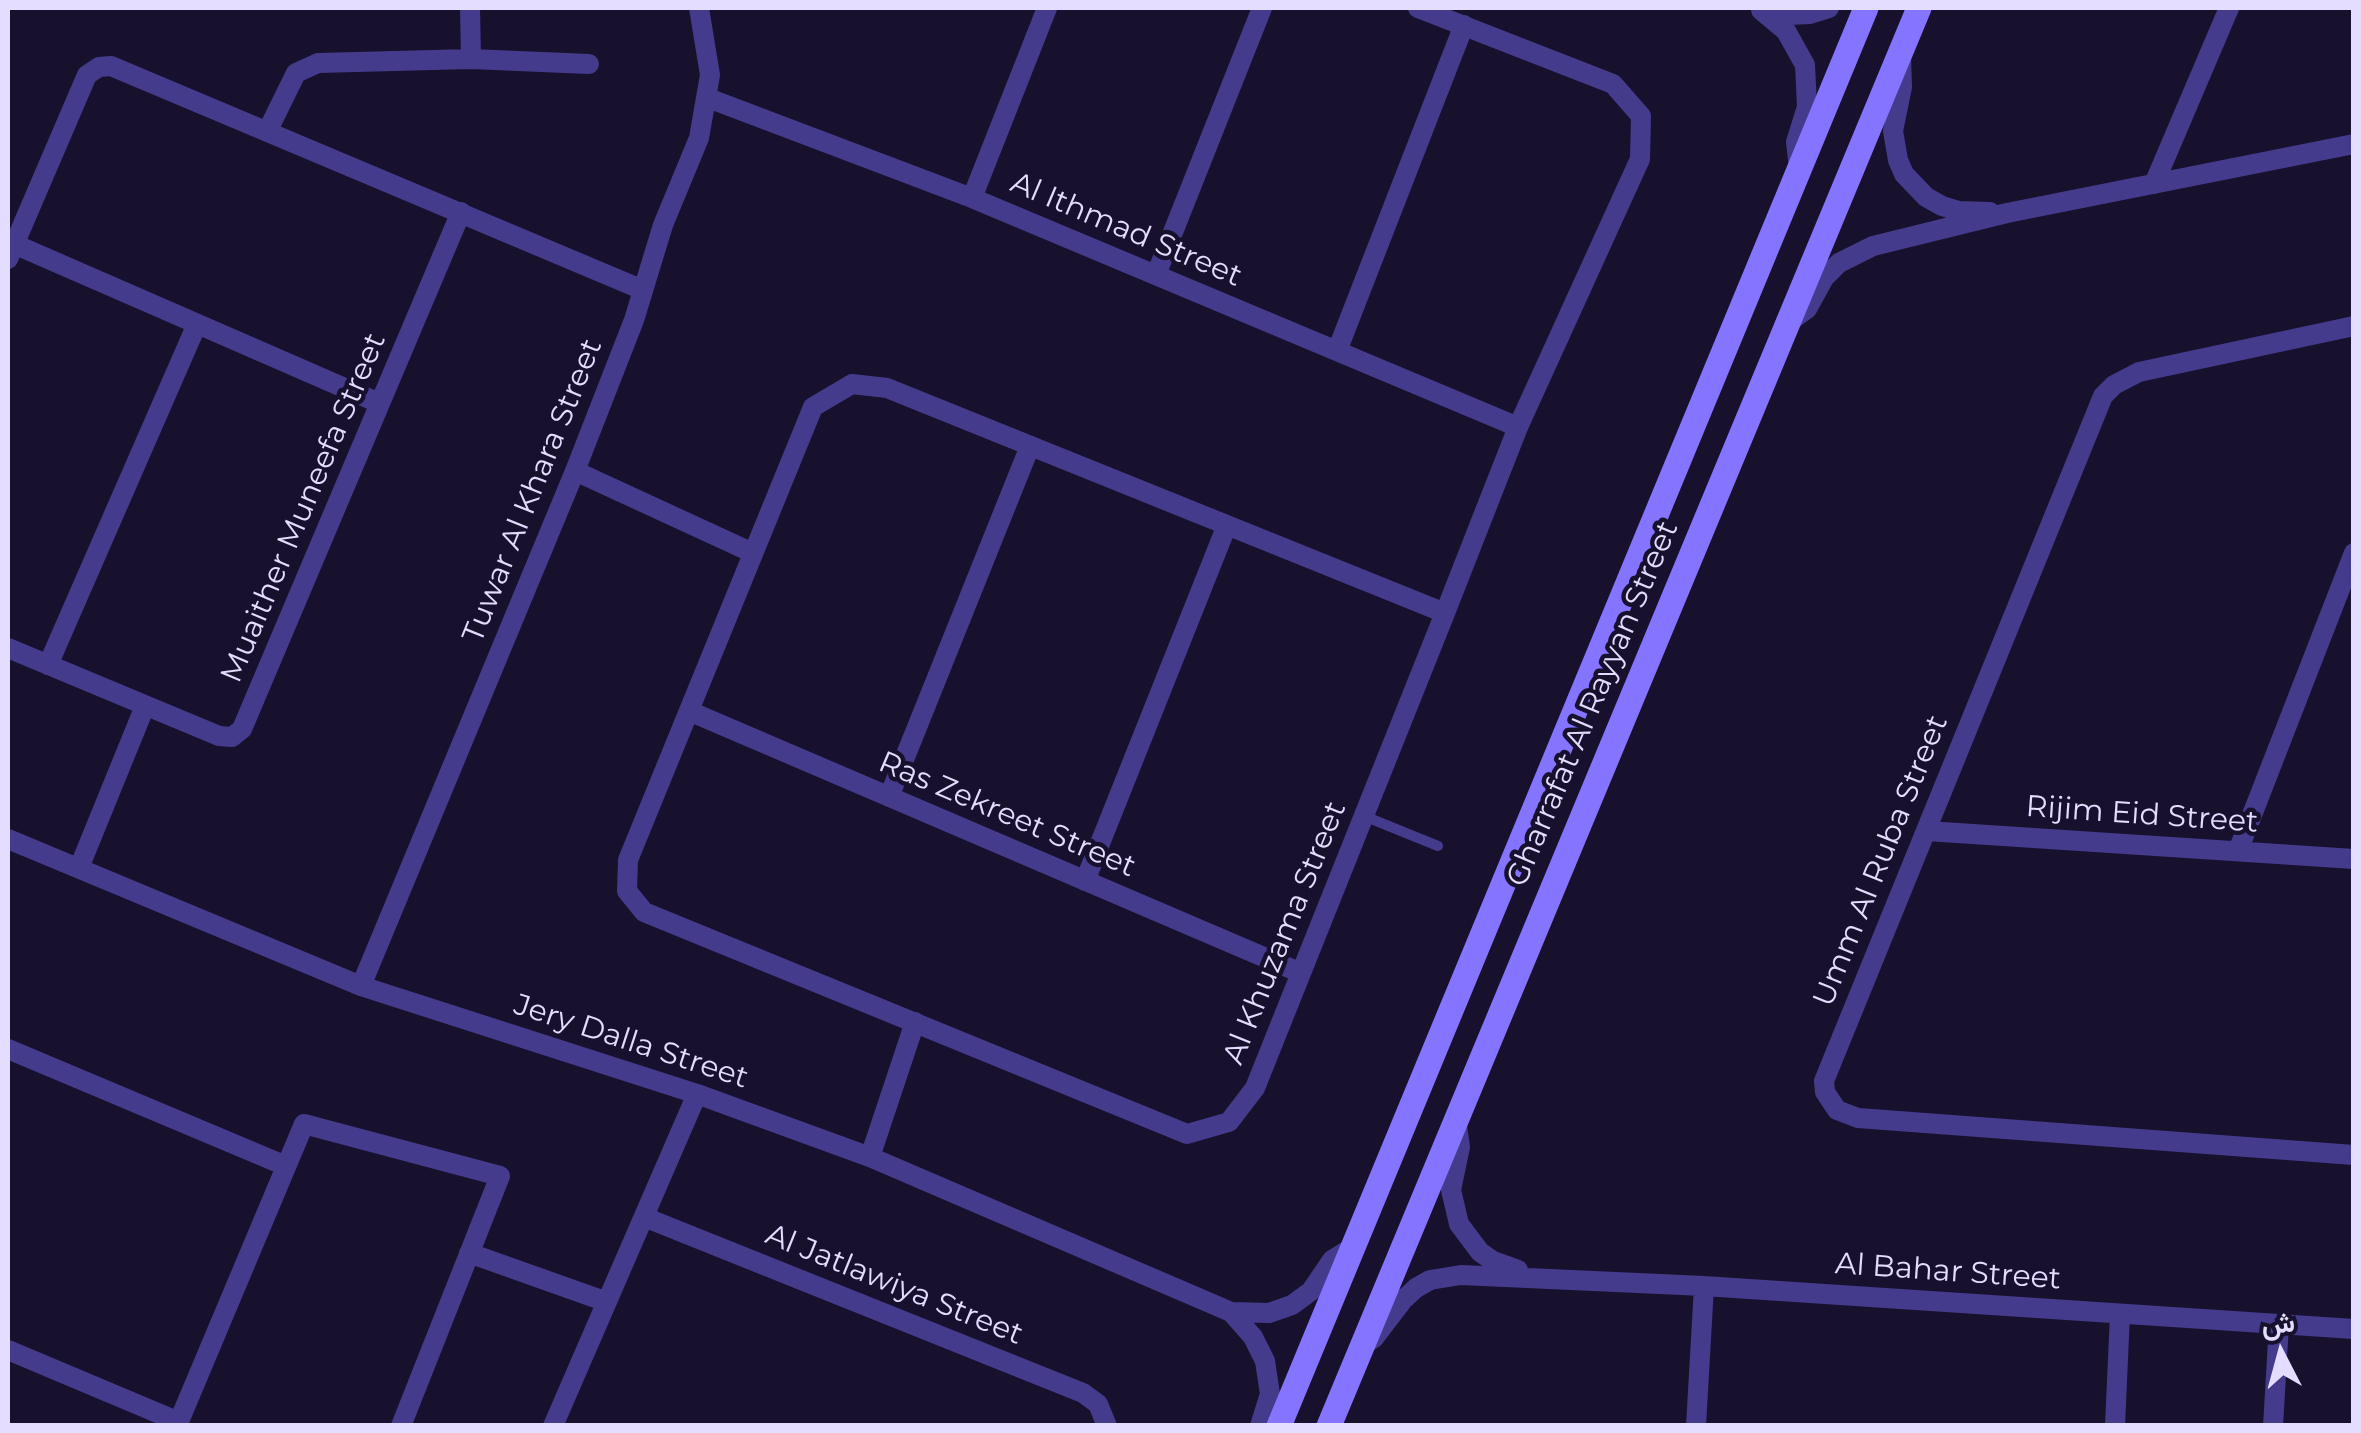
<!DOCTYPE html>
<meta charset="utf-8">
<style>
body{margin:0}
#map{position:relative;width:2361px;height:1433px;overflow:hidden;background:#18112d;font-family:Montserrat,Vazirmatn,sans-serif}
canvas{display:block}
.frame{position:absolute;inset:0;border:10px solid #e4ddff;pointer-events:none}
.north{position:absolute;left:2231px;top:1303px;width:100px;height:100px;-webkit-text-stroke:8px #18112d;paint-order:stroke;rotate:354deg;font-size:28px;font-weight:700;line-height:40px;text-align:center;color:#e4ddff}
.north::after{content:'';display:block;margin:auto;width:35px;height:45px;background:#e4ddff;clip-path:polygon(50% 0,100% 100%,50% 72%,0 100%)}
</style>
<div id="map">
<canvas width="2361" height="1433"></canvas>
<div class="frame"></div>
<div class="north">ش</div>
</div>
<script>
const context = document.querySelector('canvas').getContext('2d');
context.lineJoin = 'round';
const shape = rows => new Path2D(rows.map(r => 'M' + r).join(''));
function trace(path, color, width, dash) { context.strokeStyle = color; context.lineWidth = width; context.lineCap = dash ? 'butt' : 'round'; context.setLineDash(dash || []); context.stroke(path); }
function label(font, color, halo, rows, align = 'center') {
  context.font = font + ' Montserrat,sans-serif'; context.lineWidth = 9; context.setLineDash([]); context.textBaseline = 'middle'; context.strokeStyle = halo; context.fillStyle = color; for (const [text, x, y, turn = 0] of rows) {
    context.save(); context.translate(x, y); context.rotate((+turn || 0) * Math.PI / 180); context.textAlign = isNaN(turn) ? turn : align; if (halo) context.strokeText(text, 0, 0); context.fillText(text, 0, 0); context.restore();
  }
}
const service = shape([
 [1364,816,1438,846]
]);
const minor = shape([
 [470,8,471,59],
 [1418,8,1613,84,1641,116,1640,159,1518,427,1445,613,1255,1088,1229,1122,1187,1134,644,912,627,891,628,860,813,407,852,384,887,388,1445,613],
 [1761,10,1786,31,1805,65,1807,107,1796,142,1799,168],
 [1763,10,1789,15,1810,14,1829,8],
 [1901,55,1902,87,1893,131,1898,160,1904,174,1926,197,1942,206,1959,211,1990,212],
 [708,98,972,198,1518,427],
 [268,130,296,73,318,63,471,59,589,64],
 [2154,184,2229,8],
 [972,198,1047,8],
 [14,244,379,403],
 [8,259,87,75,99,67,111,66,643,290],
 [1156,275,1262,8],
 [1789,322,1807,309,1824,278,1839,263,1873,246,2007,213,2354,144],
 [2354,326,2139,372,2114,385,2103,396,1824,1081,1825,1092,1837,1110,1858,1118,2354,1155],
 [1337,351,1464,25],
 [575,471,753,553],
 [8,648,219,736,232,737,242,729,461,212],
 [48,665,197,324],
 [689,711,1301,973],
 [889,797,1030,446],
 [1927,831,2354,859],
 [8,839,361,986,697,1094,870,1157,1231,1312,1269,1313,1292,1305,1311,1291,1332,1260,1353,1247],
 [2238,851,2354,553],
 [79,868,145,706],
 [1085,881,1227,525],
 [361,986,575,471,634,320,663,225,699,138,710,75,699,8],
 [8,1049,286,1166],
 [1456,1119,1460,1147,1451,1190,1459,1224,1480,1252,1493,1261,1518,1270],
 [870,1157,915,1022],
 [644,1217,1083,1393,1098,1404,1107,1426],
 [469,1253,607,1302],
 [1231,1312,1253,1337,1265,1361,1270,1394,1260,1426],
 [1365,1344,1374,1338,1403,1300,1416,1288,1430,1280,1461,1275,1704,1286,2354,1329],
 [8,1350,179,1422],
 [177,1426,304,1124,500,1176,401,1426],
 [553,1426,697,1094],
 [1696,1426,1704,1286],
 [2115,1426,2120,1314],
 [2273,1426,2279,1324]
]);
const secondary = shape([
 [1279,1426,1866,8],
 [1329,1426,1919,8]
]);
const streetNames = [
 ["Al Ithmad Street",1126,230,23],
 ["Tuwar Al Khara Street",533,491,-68],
 ["Muaither Muneefa Street",304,508,-67],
 ["Gharrafat Al Rayyan Street",1593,704,-67],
 ["Ras Zekreet Street",1007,815,23],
 ["Rijim Eid Street",2142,815,4],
 ["Umm Al Ruba Street",1881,861,-68],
 ["Al Khuzama Street",1285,933,-68],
 ["Jery Dalla Street",631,1042,18],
 ["Al Bahar Street",1948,1272,4],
 ["Al Jatlawiya Street",894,1285,22]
];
trace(service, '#453b8d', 10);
trace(minor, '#453b8d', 20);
trace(secondary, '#8474ff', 25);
label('30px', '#e4ddff', '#18112d', streetNames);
</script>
